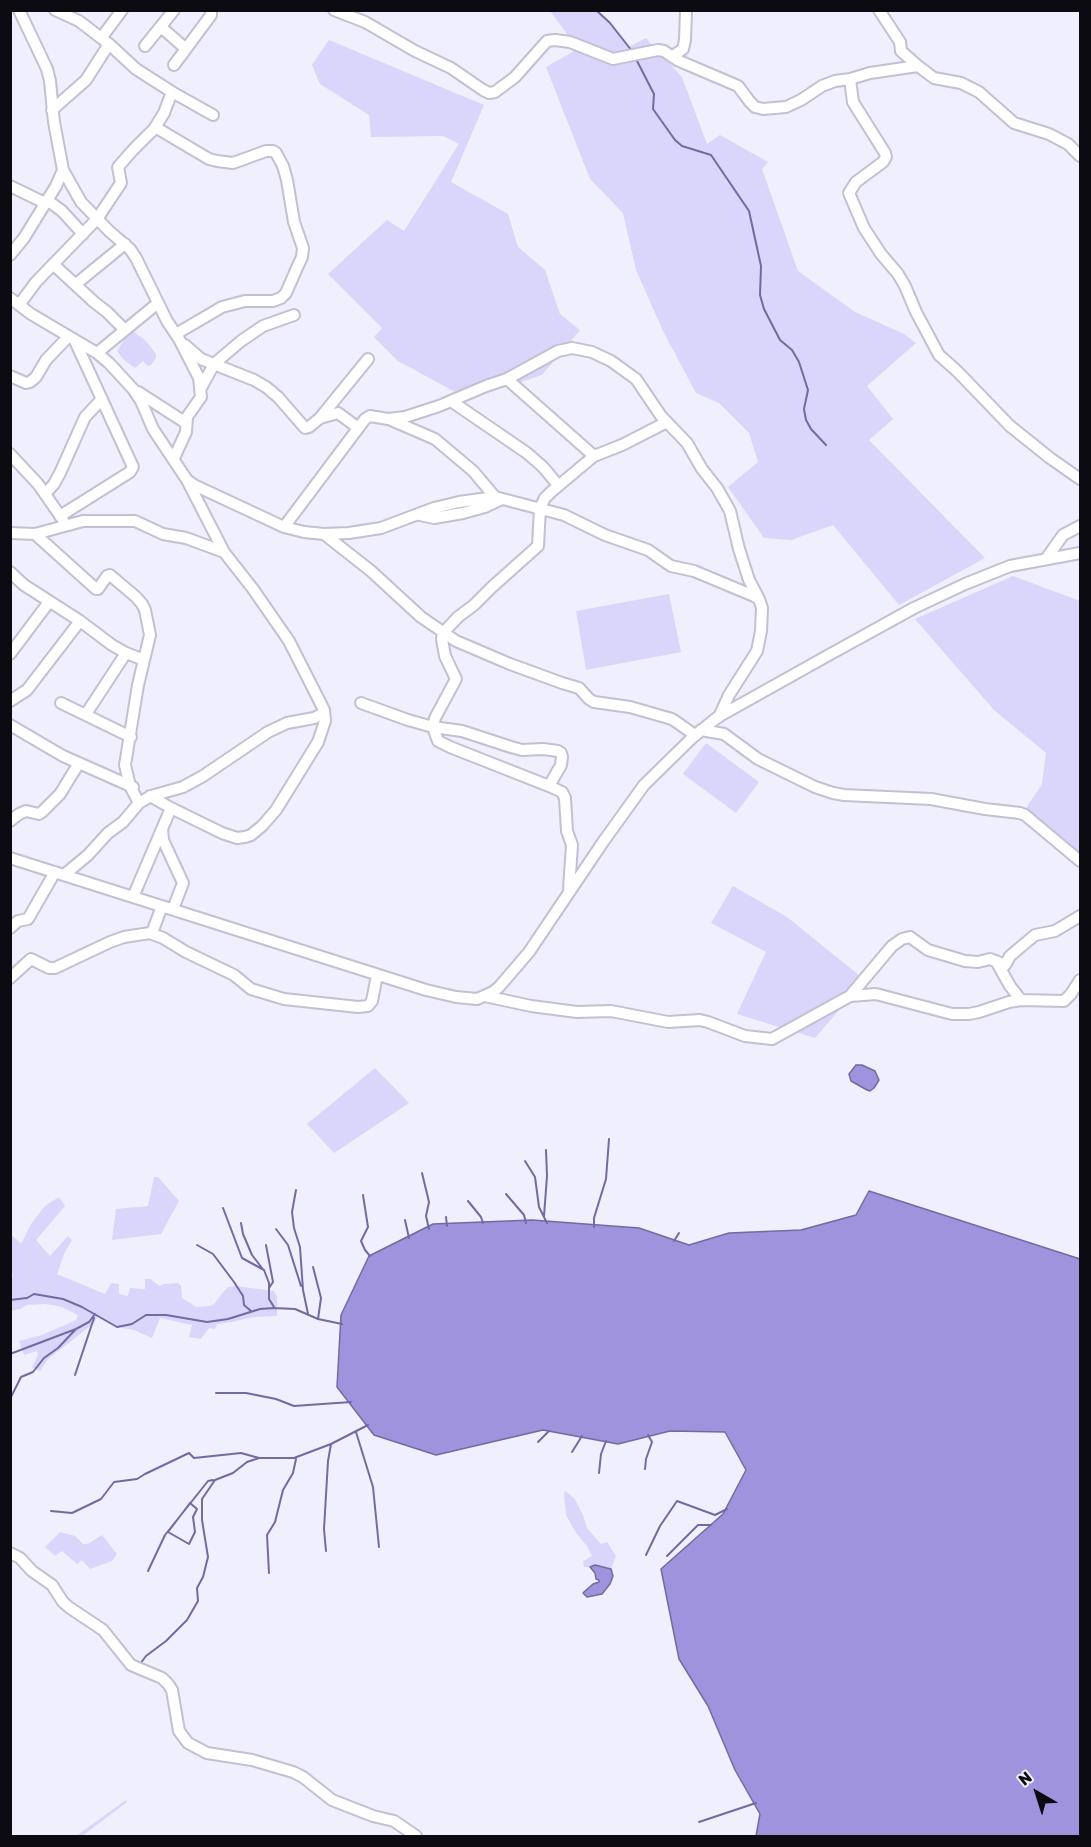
<!DOCTYPE html>
<style>
body{margin:0}
#map{position:relative;width:1091px;height:1847px;overflow:hidden;background:#f0effd;font-family:Rubik,sans-serif}
canvas{display:block}
.frame{position:absolute;inset:0;border:12px solid #0c0b11;pointer-events:none}
.north{position:absolute;left:1007px;top:1763px;width:60px;height:60px;-webkit-text-stroke:4px #f0effd;paint-order:stroke;rotate:321deg;font-size:16px;font-weight:700;line-height:24px;text-align:center;color:#0c0b11}
.north::after{content:'';display:block;margin:auto;width:21px;height:27px;background:#0c0b11;clip-path:polygon(50% 0,100% 100%,50% 72%,0 100%)}
</style>
<div id="map">
<canvas width="1091" height="1847"></canvas>
<div class="frame"></div>
<div class="north">N</div>
</div>
<script>
const context = document.querySelector('canvas').getContext('2d');
context.lineJoin = 'round';
function fillPath(path, color) { context.fillStyle = color; context.fill(path, 'evenodd'); }
const shape = rows => new Path2D(rows.map(r => 'M' + r).join(''));
function trace(path, color, width, dash) { context.strokeStyle = color; context.lineWidth = width; context.lineCap = dash ? 'butt' : 'round'; context.setLineDash(dash || []); context.stroke(path); }
const green = shape([
 [550,11,596,11,610,23,629,47,646,38,682,77,707,144,720,135,768,162,762,169,798,271,855,312,904,334,916,343,867,386,893,419,869,440,985,558,899,605,833,525,791,540,764,538,728,487,758,462,749,433,719,403,696,393,663,331,636,270,623,213,590,179,546,67,578,49],
 [329,40,484,105,451,182,508,214,518,247,545,270,560,314,580,330,542,375,468,399,398,361,374,337,382,328,328,274,387,220,404,231,459,144,443,136,371,137,369,115,320,84,312,65],
 [134,332,145,340,156,354,156,358,151,365,148,366,143,361,135,368,124,360,117,351,127,335],
 [1013,576,1080,601,1080,864,1021,816,1042,784,1046,753,994,710,915,619],
 [669,594,681,652,586,670,576,611],
 [706,743,759,782,736,813,683,774],
 [733,886,787,917,865,980,815,1038,737,1014,766,952,711,923],
 [375,1068,409,1103,334,1153,307,1124],
 [154,1177,158,1177,179,1201,161,1234,112,1240,116,1209,148,1206],
 [59,1197,65,1206,36,1240,50,1256,68,1236,72,1240,64,1254,57,1274,105,1294,111,1283,119,1284,119,1294,128,1296,130,1288,145,1289,145,1279,150,1279,160,1286,164,1284,178,1283,181,1286,182,1298,196,1307,211,1306,215,1303,223,1292,228,1287,235,1286,274,1291,277,1297,277,1316,253,1317,232,1322,217,1324,215,1329,209,1328,201,1339,189,1337,192,1325,160,1318,152,1338,134,1330,117,1327,98,1316,94,1323,48,1359,40,1371,32,1367,38,1355,37,1351,24,1355,19,1341,42,1335,76,1320,78,1315,62,1307,45,1304,27,1305,20,1309,11,1311,11,1283,13,1274,11,1272,11,1236,13,1236,21,1244,31,1224,45,1206],
 [565,1491,574,1498,583,1515,587,1528,601,1544,607,1542,616,1556,611,1569,595,1565,590,1567,584,1567,583,1561,592,1556,587,1546,576,1533,566,1515,564,1494],
 [60,1532,75,1536,83,1544,88,1544,102,1535,117,1554,112,1561,90,1569,82,1560,77,1564,62,1551,55,1556,45,1547],
 [126,1800,127,1802,82,1836,76,1836]
]);
const water = shape([
 [856,1065,862,1065,875,1071,879,1080,874,1088,870,1091,867,1090,851,1081,849,1074,856,1065],
 [869,1191,1080,1259,1080,1836,756,1836,760,1814,735,1770,708,1706,679,1659,661,1569,723,1514,746,1470,725,1432,670,1431,618,1444,543,1430,436,1455,374,1435,337,1387,341,1315,369,1256,433,1224,532,1220,639,1228,689,1245,729,1233,801,1230,856,1215,869,1191],
 [595,1565,611,1569,613,1576,610,1584,602,1594,587,1597,583,1593,584,1592,593,1584,599,1582,599,1580,596,1579,595,1573,590,1567,595,1565]
]);
const stream = shape([
 [596,10,610,23,632,51],
 [636,59,654,94,653,109,675,140,682,146,711,155,749,211,761,266,760,295,764,309,780,340,792,350,799,362,808,390,804,409,806,420,811,429,826,445],
 [525,1161,535,1177,539,1207,547,1223],
 [422,1173,429,1202,426,1216,429,1229],
 [296,1190,292,1212,294,1228,300,1247,303,1290,308,1314],
 [506,1194,524,1215,526,1223],
 [363,1195,368,1227,361,1241,365,1250,370,1256],
 [468,1201,481,1217,483,1223],
 [223,1208,242,1258,264,1270,269,1283,269,1299,274,1307],
 [544,1216,547,1176,546,1150],
 [446,1217,447,1226],
 [405,1220,409,1238],
 [241,1223,243,1234,252,1255,262,1268],
 [594,1227,594,1218,606,1179,609,1139],
 [276,1229,288,1245,301,1286],
 [674,1241,679,1233],
 [197,1245,213,1254,234,1282,243,1296,244,1305,251,1311],
 [266,1245,273,1282,269,1288],
 [313,1267,321,1298,318,1319],
 [10,1300,27,1298,34,1294,63,1299,82,1307,117,1327,132,1324,146,1315,166,1315,207,1322,228,1319,260,1309,274,1308,295,1309,318,1319,342,1324],
 [10,1354,76,1329,89,1322,95,1314],
 [75,1375,94,1318],
 [216,1393,246,1393,276,1399,294,1406,351,1402],
 [10,1399,21,1377,33,1372,44,1358,58,1348,76,1329],
 [356,1432,373,1487,379,1547],
 [538,1442,549,1431],
 [572,1452,582,1436],
 [645,1469,646,1459,652,1442,648,1435],
 [599,1473,601,1454,606,1441],
 [190,1503,197,1509,193,1517,195,1532,189,1544,168,1532,190,1503],
 [51,1511,72,1513,101,1499,114,1482,137,1479,145,1474,189,1453,194,1458,241,1453,259,1458,294,1458,331,1444,368,1425],
 [326,1551,324,1529,328,1461,331,1444],
 [646,1555,660,1526,677,1501,715,1515,727,1509],
 [667,1556,698,1525,711,1525],
 [148,1571,165,1535,208,1481,213,1480],
 [269,1573,267,1535,275,1522,283,1490,293,1473,296,1459],
 [140,1664,146,1656,166,1641,187,1620,198,1601,197,1588,203,1577,208,1557,202,1520,202,1499,215,1480,233,1473,247,1462,259,1458],
 [699,1822,756,1803]
]);
const minor = shape([
 [19,10,47,69,50,81,54,122,63,170,81,202,109,231,130,249,136,258,167,321,179,339,199,378,201,397,187,417,186,432,174,458],
 [55,10,79,21,109,44],
 [334,10,365,22,415,51,451,68,483,90,489,93,495,92,515,77,547,41,555,40,570,42,613,59,658,50,664,51,677,60,738,86,750,102,755,107,763,109,786,107,801,100,822,86,835,81,850,79,853,102,885,153,886,157,883,162,856,182,849,193,864,228,881,254,898,274,905,286,916,312,939,355,957,371,1010,426,1050,458,1080,479],
 [879,10,900,42,901,51,918,66,934,78,961,83,979,92,1014,123,1049,134,1068,144,1080,156],
 [161,27,186,49],
 [102,37,122,10],
 [145,46,174,10],
 [673,56,683,49,685,40,686,10],
 [174,65,211,15,211,10],
 [850,79,870,73,918,66],
 [52,110,86,80,109,44,136,69,172,92,213,115],
 [155,127,209,159,217,161,233,163,266,151,273,151,276,153,283,166,287,180,294,222,303,248,302,257,296,270,286,293,281,298,273,301,245,301,222,307,176,334],
 [10,186,45,203],
 [47,200,62,211,83,234],
 [10,255,24,238,56,186,63,170],
 [53,264,94,302,107,312,125,330],
 [76,284,125,244],
 [10,298,31,314,97,353,109,363,133,389,141,401,153,429,187,480,194,485,284,527,304,532,324,534,349,533,381,528,434,508,459,502,495,497,564,515,605,535,648,550,671,566,694,571,754,596,759,599,762,608,761,631,757,651,729,695,719,717],
 [19,305,36,282,97,219,121,183,118,167,132,151,154,129,164,113,172,92],
 [185,345,201,359,254,380,266,387,278,397,305,428,309,427,320,418,338,413,357,427],
 [97,353,158,303],
 [10,376,26,383,30,382,36,377,46,360,68,337],
 [507,379,594,456],
 [201,388,214,364,241,341,263,326,294,315],
 [138,392,186,423],
 [451,401,527,453,543,467,558,485],
 [320,418,368,359],
 [391,420,435,439,473,471,495,497],
 [10,454,38,484,63,520],
 [187,480,224,552],
 [45,494,54,484,60,473,85,417,102,399],
 [420,515,434,518,463,513,485,507,502,499],
 [60,516,130,472,133,467,75,341],
 [284,527,365,419,370,416,388,419,405,417,439,406,486,386,507,379,558,351,572,348,592,352,611,361,636,379,661,416,687,443,702,469,717,488,730,511,739,549,749,580,758,597],
 [10,533,35,534,83,521,135,521,163,534,186,538,224,552,253,589,289,641,324,710,325,721,318,742,276,810,262,826,251,835,245,837,237,838,222,833,171,808],
 [35,534,96,589,98,589,107,576,110,575,136,597,142,604,145,610,150,635,138,685,125,765,130,786,139,803],
 [324,534,371,571,421,617,456,641,510,664,562,683,579,688,589,699,594,702,630,707,672,719,695,735],
 [1046,559,1063,535,1080,526],
 [10,572,24,585,80,621,112,645,126,653,144,660],
 [10,654,49,602],
 [10,701,27,690,80,621],
 [61,703,131,737],
 [361,703,408,720,433,727,462,731,511,747,522,750,543,749,558,751,561,753,562,757,561,765,549,786,562,792,565,798,567,831,572,845,569,889],
 [86,714,126,653],
 [10,725,63,756,133,787],
 [701,730,724,734,758,759,815,787,833,793,844,795,931,799,985,809,1020,813,1025,815,1080,861],
 [549,786,450,747,438,741,433,727,435,718,456,679,445,656,442,639,443,633,458,617,474,605,492,587,538,546,540,508,545,498,551,492,594,456,622,445,667,422],
 [150,796,171,808,162,829,163,840,183,883,173,909],
 [10,821,19,814,26,811,39,814,42,812,60,794,79,763],
 [10,858,426,990,456,997,477,999,493,992,499,987,529,952,603,842,644,785,693,737,718,717,827,656,914,608,965,584,1010,566,1080,553],
 [64,875,88,855,108,833,123,822,139,803,151,796,183,787,203,776,268,732,287,723,314,718,324,713],
 [133,897,162,829],
 [10,928,18,921,28,919,55,872],
 [152,933,162,906],
 [996,961,1010,986,1021,1000],
 [10,978,31,959,49,968,55,968,110,942,124,937,150,933,163,938,186,952,234,975,251,989,284,999,358,1007,368,1006,372,1001,377,975],
 [485,996,531,1006,577,1012,611,1011,668,1022,700,1020,708,1022,745,1036,772,1039,850,996,892,946,902,939,910,937,928,950,965,961,978,962,990,959,1005,965,1010,956,1035,935,1055,931,1080,916],
 [850,996,876,994,952,1014,969,1014,979,1012,1009,1002,1021,1000,1064,1001,1071,994,1080,980],
 [10,1553,20,1558,32,1571,52,1585,63,1602,70,1608,103,1630,131,1665,162,1678,168,1684,172,1690,179,1731,188,1743,207,1753,252,1760,293,1772,303,1777,332,1800,373,1816,394,1821,416,1836]
]);
fillPath(green, '#d9d5fb');
fillPath(water, '#9f93dd');
trace(water, '#736aa0', 1.5);
trace(stream, '#736aa0', 2);
trace(minor, '#c2c0d1', 14);
trace(minor, '#fff', 10);
</script>
